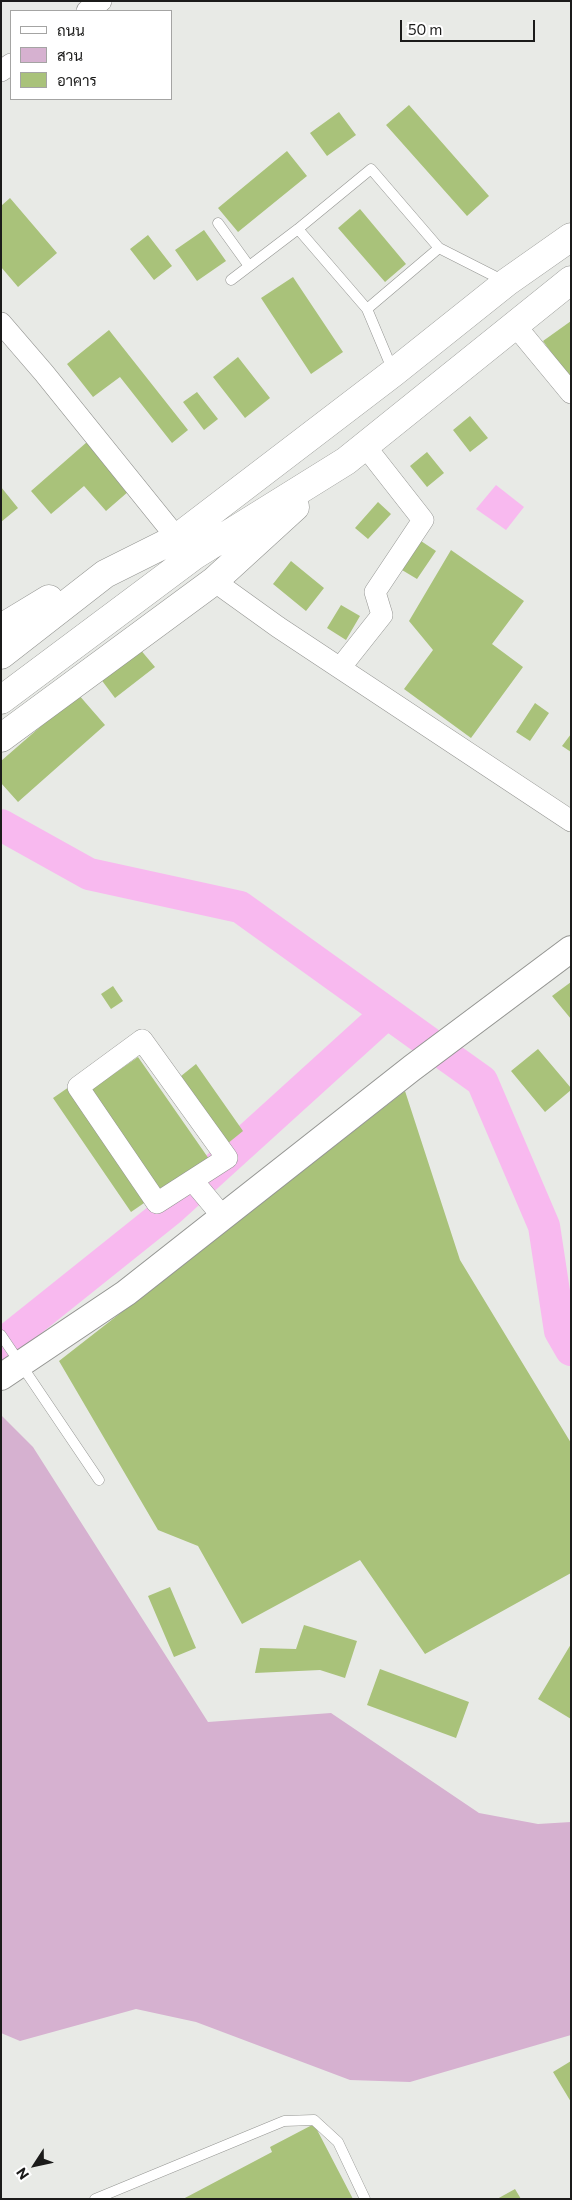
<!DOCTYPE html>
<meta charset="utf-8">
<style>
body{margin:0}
#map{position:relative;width:572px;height:2200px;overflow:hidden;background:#e8eae6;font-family:Commissioner,Sarabun,sans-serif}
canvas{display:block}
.frame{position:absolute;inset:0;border:2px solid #1b1b1a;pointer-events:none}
.legend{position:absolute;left:10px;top:10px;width:162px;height:90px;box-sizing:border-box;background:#fff;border:1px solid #a4a4a3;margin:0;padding:6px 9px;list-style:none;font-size:15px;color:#1b1b1a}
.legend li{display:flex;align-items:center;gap:10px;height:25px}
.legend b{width:25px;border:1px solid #a4a4a3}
.north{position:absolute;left:10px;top:2140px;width:50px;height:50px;-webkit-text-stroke:4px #fff;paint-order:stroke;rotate:235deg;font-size:14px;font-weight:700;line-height:20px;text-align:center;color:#1b1b1a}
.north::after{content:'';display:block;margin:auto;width:18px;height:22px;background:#1b1b1a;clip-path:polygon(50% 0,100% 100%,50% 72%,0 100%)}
.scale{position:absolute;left:400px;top:20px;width:135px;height:22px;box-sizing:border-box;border:2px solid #1b1b1a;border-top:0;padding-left:6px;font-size:15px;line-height:18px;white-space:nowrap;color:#1b1b1a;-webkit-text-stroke:4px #fff;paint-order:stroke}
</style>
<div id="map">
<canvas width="572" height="2200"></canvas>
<div class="frame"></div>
<ul class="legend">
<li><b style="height:6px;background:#fff"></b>ถนน</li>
<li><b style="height:14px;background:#d6b1d0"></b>สวน</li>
<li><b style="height:14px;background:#a9c27a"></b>อาคาร</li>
</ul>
<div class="north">N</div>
<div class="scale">50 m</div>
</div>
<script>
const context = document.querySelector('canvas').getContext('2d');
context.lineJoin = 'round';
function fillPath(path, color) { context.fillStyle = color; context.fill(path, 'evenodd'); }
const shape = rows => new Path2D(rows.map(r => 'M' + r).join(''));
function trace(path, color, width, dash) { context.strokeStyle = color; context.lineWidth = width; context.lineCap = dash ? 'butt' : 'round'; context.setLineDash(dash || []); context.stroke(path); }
const green = shape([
 [1,1415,33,1447,208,1722,331,1713,479,1813,538,1824,571,1822,571,2035,410,2082,350,2080,196,2022,136,2009,20,2041,1,2033]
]);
const water = shape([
 [496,485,524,507,506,530,476,509]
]);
const river = shape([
 [1,825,89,874,240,907,428,1042],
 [447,1056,482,1081,544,1226,560,1331,571,1350],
 [1,1345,171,1209,387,1013]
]);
const building = shape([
 [409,105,489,196,467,216,386,125],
 [339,112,356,135,327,156,310,133],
 [287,151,307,176,238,232,218,208],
 [10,198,57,253,18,287,1,267,1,206],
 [360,209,406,264,385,282,338,228],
 [204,230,226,261,197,281,175,250],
 [148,235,172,266,154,280,130,249],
 [293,277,343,352,311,374,261,298],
 [571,321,571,380,543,341],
 [109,330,188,430,172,443,120,377,93,397,67,364],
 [238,357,270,398,245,418,213,377],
 [197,392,218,419,204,430,183,402],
 [470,416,488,438,470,452,453,430],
 [87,442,129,491,106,511,84,486,51,514,31,491],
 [427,452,444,473,427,487,410,466],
 [1,487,18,508,1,522],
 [378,502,391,514,368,539,355,528],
 [421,541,436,551,417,579,402,570],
 [451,550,524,601,492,644,523,667,471,738,404,689,433,650,409,621],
 [291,561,324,588,306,611,273,584],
 [341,605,360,616,346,640,327,628],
 [139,648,155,667,115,698,100,678],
 [78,694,105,725,18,802,1,783,1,761],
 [535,703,549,713,530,741,516,732],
 [571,734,571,752,562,746],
 [571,982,571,1019,552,996],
 [113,986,123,1001,111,1009,101,994],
 [538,1049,571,1088,571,1090,545,1112,511,1071],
 [138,1057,209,1159,161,1193,89,1091],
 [196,1064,243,1131,227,1144,181,1076],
 [69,1087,147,1201,131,1212,53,1098],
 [405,1091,460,1260,571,1443,571,1573,425,1654,360,1560,242,1624,198,1546,158,1530,59,1361],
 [170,1587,196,1648,174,1657,148,1596],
 [304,1625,357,1641,345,1678,320,1670,255,1673,260,1648,296,1649],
 [571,1644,571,1719,538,1699],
 [380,1669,469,1702,456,1738,367,1705],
 [571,2061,571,2102,553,2072],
 [314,2124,353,2199,183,2199,272,2152,270,2147],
 [515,2189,521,2199,497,2199]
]);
const service = shape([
 [218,223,249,266],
 [231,280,298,229],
 [367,309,439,248],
 [393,371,367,309,298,229,371,169,439,248,506,282],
 [1,1335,99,1480],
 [95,2199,284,2121,314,2120,338,2142,365,2199]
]);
const minor = shape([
 [87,11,101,1],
 [1,71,11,64],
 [1,323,44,373,177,538],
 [514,324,571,393],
 [214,581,278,627,571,821],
 [340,668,382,615,375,592,423,520,365,446],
 [142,1040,227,1158,157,1203,78,1087,142,1040],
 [193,1181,223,1217]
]);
const tertiary = shape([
 [1,1377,126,1293,412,1068,571,949]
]);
const trunk = shape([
 [1,628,49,599],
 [1,655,105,574,177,538,393,373,507,282,571,237],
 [1,700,195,555,346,461,571,280],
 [1,738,214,581,295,507]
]);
fillPath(green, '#d6b1d0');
fillPath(water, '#f8b9ef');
trace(river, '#f8b9ef', 32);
fillPath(building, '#a9c27a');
trace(service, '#949592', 11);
trace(minor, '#949592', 22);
trace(tertiary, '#949592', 28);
trace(trunk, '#949592', 29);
trace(service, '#fff', 10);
trace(minor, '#fff', 21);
trace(tertiary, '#fff', 26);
trace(trunk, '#fff', 28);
</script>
